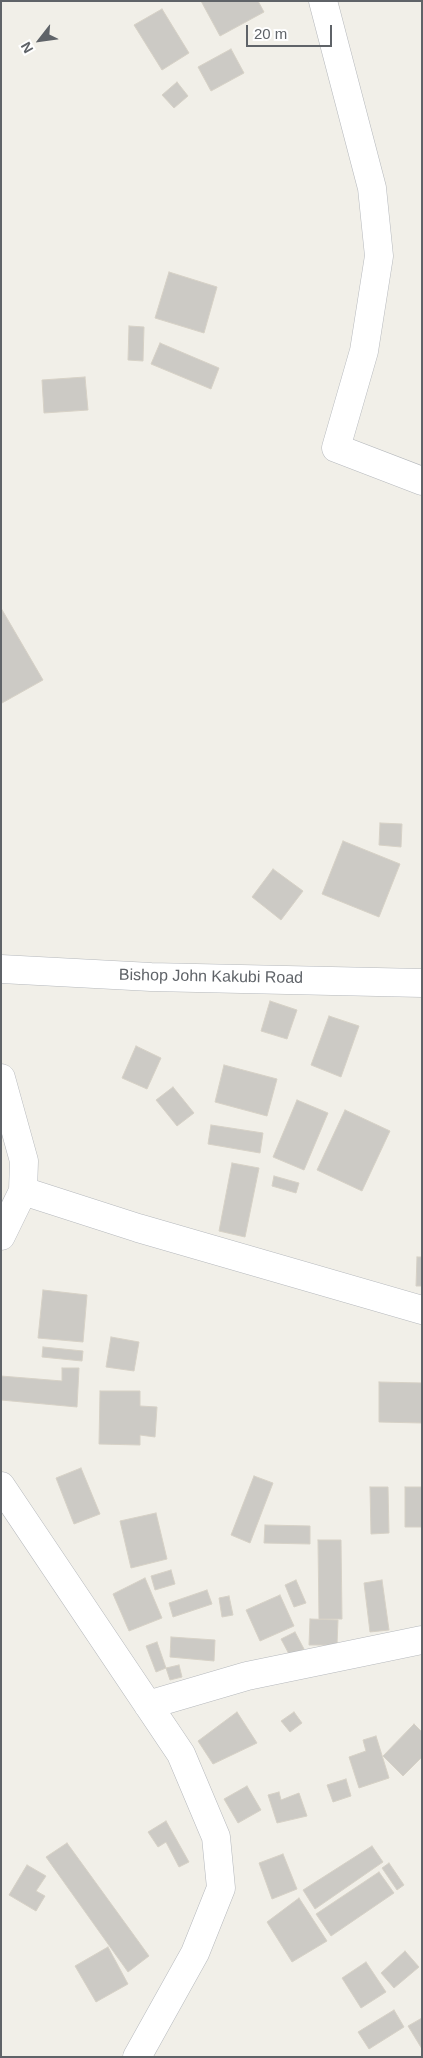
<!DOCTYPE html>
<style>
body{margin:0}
#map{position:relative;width:423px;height:2058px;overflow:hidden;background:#f1efe8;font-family:Helvetica,sans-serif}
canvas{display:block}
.frame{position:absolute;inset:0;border:2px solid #5f6368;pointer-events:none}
.north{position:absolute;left:15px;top:15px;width:50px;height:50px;-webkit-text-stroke:4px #fff;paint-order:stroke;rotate:240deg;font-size:14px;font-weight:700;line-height:20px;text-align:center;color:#5f6368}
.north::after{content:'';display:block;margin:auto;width:18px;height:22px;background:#5f6368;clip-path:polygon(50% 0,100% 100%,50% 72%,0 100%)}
.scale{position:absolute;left:246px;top:25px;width:86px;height:22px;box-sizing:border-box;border:2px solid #5f6368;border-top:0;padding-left:6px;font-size:15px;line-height:18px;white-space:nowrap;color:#5f6368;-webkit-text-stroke:4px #fff;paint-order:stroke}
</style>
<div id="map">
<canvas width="423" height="2058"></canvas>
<div class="frame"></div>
<div class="north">N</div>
<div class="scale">20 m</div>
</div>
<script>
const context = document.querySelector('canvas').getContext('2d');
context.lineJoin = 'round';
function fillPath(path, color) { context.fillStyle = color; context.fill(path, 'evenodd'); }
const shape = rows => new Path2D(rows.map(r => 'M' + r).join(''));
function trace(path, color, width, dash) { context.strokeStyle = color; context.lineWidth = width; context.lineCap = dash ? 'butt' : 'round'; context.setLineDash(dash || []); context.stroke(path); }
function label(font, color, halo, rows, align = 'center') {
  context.font = font + ' Helvetica,sans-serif'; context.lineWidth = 4.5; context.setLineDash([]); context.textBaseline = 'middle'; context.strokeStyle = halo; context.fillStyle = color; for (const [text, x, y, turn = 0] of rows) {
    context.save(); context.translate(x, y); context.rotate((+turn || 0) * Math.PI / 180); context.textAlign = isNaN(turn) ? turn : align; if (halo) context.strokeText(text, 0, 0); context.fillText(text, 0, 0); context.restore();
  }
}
const building = shape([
 [201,1,258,1,264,12,220,36,201,1],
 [162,9,189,53,162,70,134,25,162,9],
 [231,49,244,73,211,91,198,67,231,49],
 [177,82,188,96,174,108,162,95,177,82],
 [169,272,217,287,204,333,155,318,169,272],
 [129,326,144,327,143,361,128,360,129,326],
 [160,343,219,368,211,389,151,364,160,343],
 [85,377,88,410,44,413,42,380,85,377],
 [1,608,43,680,2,703,1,702,1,608],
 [380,823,402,824,401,847,379,845,380,823],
 [343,841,400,864,379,917,322,894,343,841],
 [273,869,303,891,281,920,252,897,273,869],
 [270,1001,297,1010,287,1039,261,1031,270,1001],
 [329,1016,359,1026,341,1077,311,1065,329,1016],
 [136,1046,161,1058,147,1089,122,1078,136,1046],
 [224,1065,277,1079,267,1116,215,1102,224,1065],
 [173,1087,194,1113,177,1126,156,1100,173,1087],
 [297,1100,328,1113,304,1170,273,1157,297,1100],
 [345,1110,390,1131,362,1191,317,1170,345,1110],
 [211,1125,263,1133,260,1153,208,1144,211,1125],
 [232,1163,259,1168,245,1237,219,1231,232,1163],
 [274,1176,299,1183,296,1193,272,1186,274,1176],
 [417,1257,422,1257,422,1286,416,1286,417,1257],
 [43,1290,87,1295,83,1342,38,1338,43,1290],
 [111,1337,139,1342,134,1371,106,1367,111,1337],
 [43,1347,83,1351,82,1361,42,1357,43,1347],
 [62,1368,79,1368,77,1407,1,1400,1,1376,62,1381,62,1368],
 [379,1382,422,1383,422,1423,379,1422,379,1382],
 [100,1391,140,1391,140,1406,157,1407,155,1437,140,1435,140,1445,99,1444,100,1391],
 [81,1468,100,1514,74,1524,56,1478,81,1468],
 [254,1476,273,1483,250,1543,231,1535,254,1476],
 [370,1487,388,1487,389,1533,371,1534,370,1487],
 [405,1487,422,1487,422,1527,405,1527,405,1487],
 [156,1513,167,1559,131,1568,120,1521,156,1513],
 [265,1525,310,1526,310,1544,264,1543,265,1525],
 [318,1540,341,1540,342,1619,319,1619,318,1540],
 [171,1570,175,1584,155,1590,151,1576,171,1570],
 [145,1578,162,1618,129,1631,113,1594,145,1578],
 [296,1580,306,1603,294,1607,285,1585,296,1580],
 [382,1580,389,1630,370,1632,364,1583,382,1580],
 [207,1590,212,1604,173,1617,169,1603,207,1590],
 [280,1595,294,1626,260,1641,246,1610,280,1595],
 [229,1596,233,1615,222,1617,219,1598,229,1596],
 [310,1619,338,1620,337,1645,309,1645,310,1619],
 [295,1632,304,1649,290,1656,281,1639,295,1632],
 [171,1637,215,1640,214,1661,170,1657,171,1637],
 [157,1642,166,1668,156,1672,146,1646,157,1642],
 [179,1665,182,1677,170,1680,166,1668,179,1665],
 [237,1712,257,1743,213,1764,198,1741,237,1712],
 [294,1712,302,1723,290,1732,281,1721,294,1712],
 [414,1724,422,1732,422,1757,403,1776,383,1756,414,1724],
 [376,1736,389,1778,359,1788,349,1757,366,1751,363,1740,376,1736],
 [346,1779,351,1796,333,1802,327,1785,346,1779],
 [247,1786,261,1810,238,1823,224,1799,247,1786],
 [279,1792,281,1800,299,1793,307,1816,277,1823,268,1795,279,1792],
 [166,1821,189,1862,179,1867,166,1842,158,1847,148,1832,166,1821],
 [67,1843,149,1956,128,1972,46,1857,67,1843],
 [372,1846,383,1862,315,1909,303,1890,372,1846],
 [283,1854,297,1889,272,1899,259,1863,283,1854],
 [389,1863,404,1885,397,1890,382,1868,389,1863],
 [27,1865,46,1876,36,1891,45,1896,36,1911,9,1895,27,1865],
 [379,1872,394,1893,331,1936,316,1914,379,1872],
 [299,1898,327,1941,292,1962,267,1922,299,1898],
 [108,1947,128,1984,96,2002,75,1966,108,1947],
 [405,1951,419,1967,394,1988,381,1973,405,1951],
 [366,1962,386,1992,361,2008,342,1978,366,1962],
 [394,2010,404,2027,369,2049,358,2032,394,2010],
 [422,2018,422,2049,408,2026,422,2018]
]);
const minor = shape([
 [323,1,372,188,379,256,364,351,336,448,422,481],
 [1,969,151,977,422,983],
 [1,1078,24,1161,23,1191,1,1236],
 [23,1191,138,1228,422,1310],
 [1,1486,181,1754,216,1837,221,1888,195,1953,137,2057],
 [148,1705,247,1676,422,1640]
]);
const streetNames = [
 ["Bishop John Kakubi Road",211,977,1]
];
fillPath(building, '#cccac5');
trace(building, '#d6d1c6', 1);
trace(minor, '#b5b8bc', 29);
trace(minor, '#fff', 28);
label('16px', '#5f6368', '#fff', streetNames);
</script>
